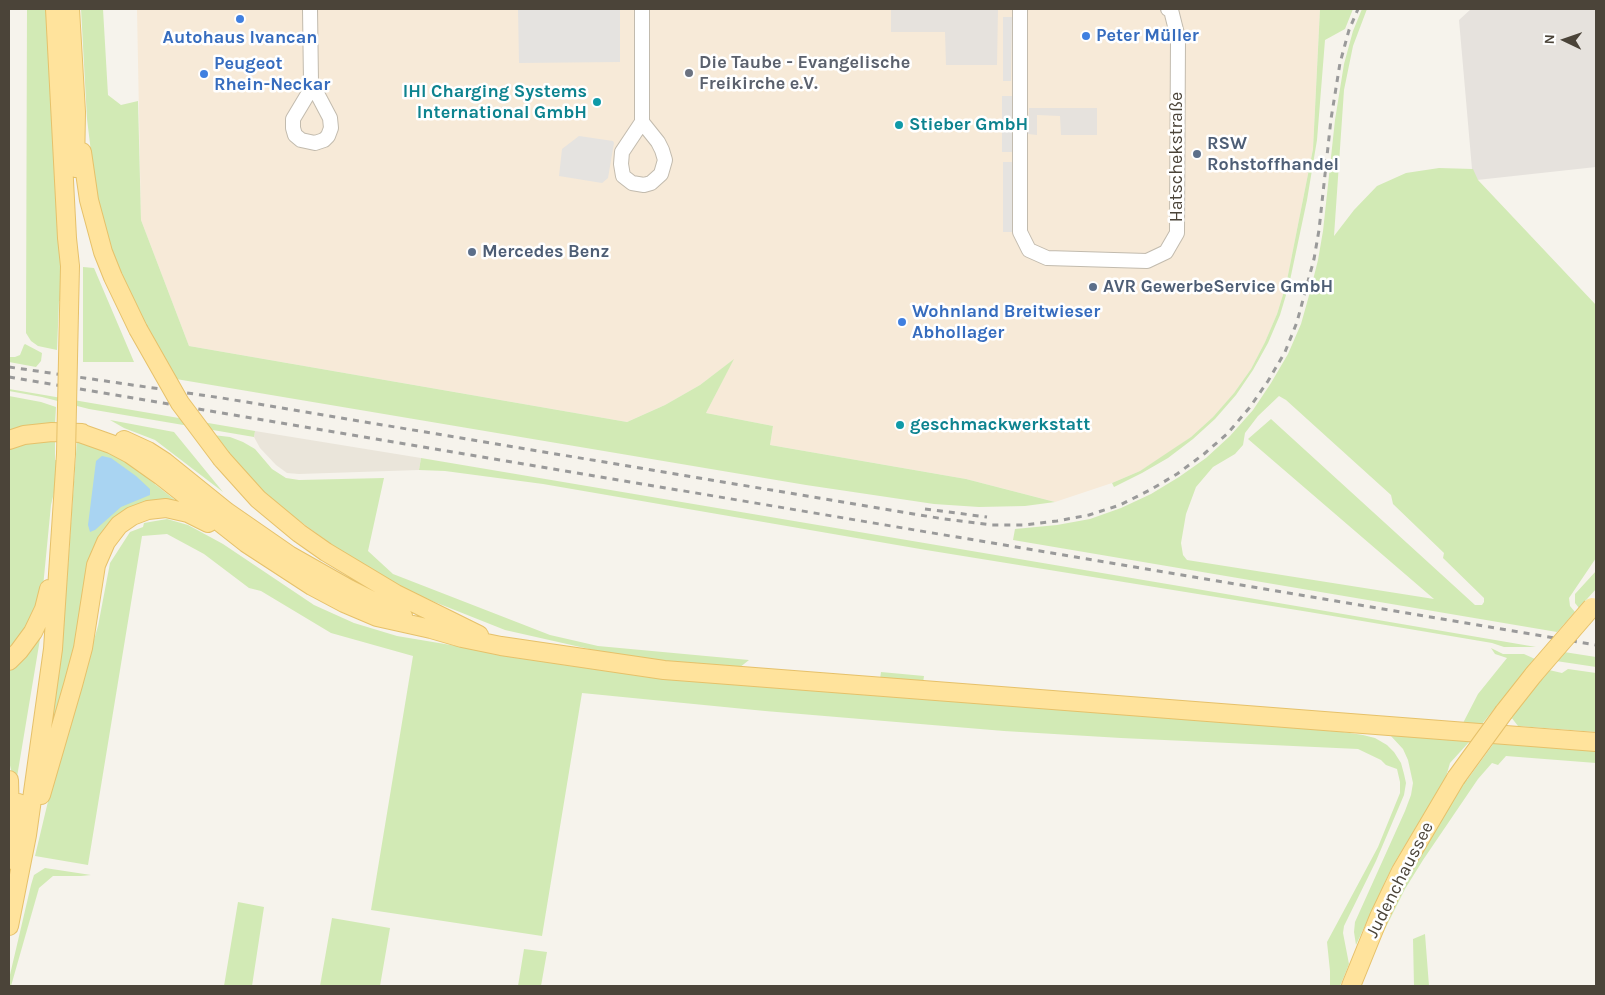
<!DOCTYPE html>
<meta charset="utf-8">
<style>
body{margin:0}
#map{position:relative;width:1605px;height:995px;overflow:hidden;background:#f6f3ec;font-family:Karla,sans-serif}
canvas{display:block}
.frame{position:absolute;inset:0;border:10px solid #4b4439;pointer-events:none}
.north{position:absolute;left:1540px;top:15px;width:50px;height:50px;-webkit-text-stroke:4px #fff;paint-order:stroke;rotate:273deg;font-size:14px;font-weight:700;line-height:20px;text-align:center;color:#4b4439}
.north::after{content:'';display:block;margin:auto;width:18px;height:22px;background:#4b4439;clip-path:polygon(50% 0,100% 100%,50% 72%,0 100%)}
</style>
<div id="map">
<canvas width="1605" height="995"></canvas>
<div class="frame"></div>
<div class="north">N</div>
</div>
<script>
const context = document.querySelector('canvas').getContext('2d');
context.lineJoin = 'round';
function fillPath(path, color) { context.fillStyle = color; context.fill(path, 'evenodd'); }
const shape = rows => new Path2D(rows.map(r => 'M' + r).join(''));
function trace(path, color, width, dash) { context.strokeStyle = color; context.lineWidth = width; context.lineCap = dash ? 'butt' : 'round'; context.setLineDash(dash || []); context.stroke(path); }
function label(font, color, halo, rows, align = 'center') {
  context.font = font + ' Karla,sans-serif'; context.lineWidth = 5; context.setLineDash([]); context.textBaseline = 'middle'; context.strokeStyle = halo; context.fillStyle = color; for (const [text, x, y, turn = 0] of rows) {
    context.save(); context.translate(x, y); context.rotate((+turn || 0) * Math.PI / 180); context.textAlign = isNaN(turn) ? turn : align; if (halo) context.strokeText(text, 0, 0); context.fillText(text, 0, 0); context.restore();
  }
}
const residential = shape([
 [255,431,421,458,419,470,299,474,287,473,276,465,260,448,254,437]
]);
const commercial = shape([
 [137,9,1320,9,1313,149,1286,285,1277,314,1265,342,1251,369,1234,393,1213,417,1191,437,1166,455,1140,471,1112,483,1055,502,966,479,770,445,773,426,706,413,733,360,700,385,665,405,627,422,189,346,141,220]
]);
const industrial = shape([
 [891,9,998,9,997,65,946,65,945,32,891,32],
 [1471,9,1596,9,1596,167,1477,180,1472,169,1459,20],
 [1029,108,1097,108,1097,135,1061,135,1060,116,1037,115,1037,135,1028,134]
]);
const green = shape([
 [27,9,48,9,60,242,60,301,59,301,57,350,38,346,31,341,26,333],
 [81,9,103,9,108,95,121,105,138,101,141,220,189,346,627,422,665,405,700,385,734,359,706,413,773,426,770,445,966,479,1055,502,1025,506,979,507,934,504,806,485,176,379,158,352,113,256,96,193,87,119],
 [1320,9,1353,9,1345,29,1325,40,1317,140,1307,200,1289,285,1280,315,1268,343,1253,370,1236,395,1215,419,1193,439,1168,458,1142,473,1114,487,1112,483,1140,471,1191,437,1213,417,1234,393,1251,369,1265,342,1277,314,1286,285,1313,149],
 [1362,9,1367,9,1353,46,1344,90,1334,236,1354,210,1377,186,1406,173,1439,168,1473,169,1478,180,1596,305,1596,558,1569,598,1570,606,1575,612,1557,632,1013,540,1015,529,1057,525,1090,519,1121,508,1151,494,1179,477,1206,458,1230,436,1253,410,1271,383,1288,354,1301,324,1310,292,1318,260,1323,231,1335,120,1344,64,1353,31],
 [1279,396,1286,400,1391,495,1393,504,1444,553,1443,558,1484,598,1484,602,1482,605,1475,605,1271,419,1248,439,1434,599,1187,560,1183,555,1181,543,1186,514,1196,487,1213,467,1235,454,1243,445,1245,433,1258,416],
 [83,267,94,268,134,362,83,362],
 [25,344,42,353,41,361,36,367,9,362,9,357,15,357,20,355,24,345],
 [9,389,255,431,254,437,89,409,42,397,9,391],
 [9,396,41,402,56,407,55,425,9,432],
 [110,420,174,432,223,492,155,440,124,428],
 [213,435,230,437,243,442,255,449,272,469,286,478,299,480,384,478,368,551,393,574,550,635,598,646,749,660,739,668,666,661,598,651,505,630,432,601,401,587,355,560,331,544,282,508,264,493,245,473],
 [55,439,55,460,58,460,56,484,51,505,43,587,27,628,9,651,9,449,21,445],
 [77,440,128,458,146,477,185,508,125,512,75,647,50,738,54,684,67,579],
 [421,458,1179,586,1536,647,1504,647,1492,643,1309,612,926,550,543,484,445,471,419,470],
 [167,519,188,525,223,544,314,605,354,623,397,636,588,668,685,679,1304,726,1363,735,1375,738,1387,745,1394,752,1401,763,1404,774,1406,783,1404,795,1376,861,1344,926,1343,933,1349,964,1345,974,1340,986,1330,986,1330,971,1327,942,1378,847,1400,793,1400,782,1397,769,1386,765,1381,760,1358,749,1121,738,1004,731,765,711,582,693,542,936,371,910,413,656,331,633,261,591,249,588,204,554,167,534,142,536,88,865,35,856,55,772,98,626,110,563,130,532,143,527,144,523],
 [1596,571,1596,589,1579,608,1575,603,1575,594],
 [41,633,16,783,14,783,9,761,9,668],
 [1491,648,1503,654,1524,654,1535,659,1482,724,1463,723,1478,694,1507,658,1495,654],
 [1564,652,1596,657,1596,667,1556,661],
 [1568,669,1596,673,1596,732,1518,726,1511,717,1549,670,1562,673],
 [881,672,924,676,923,683,880,679],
 [1390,735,1470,741,1450,763,1446,777,1392,867,1356,945,1354,932,1355,922,1405,811,1411,795,1413,783,1408,760,1403,749],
 [1494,743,1596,750,1596,763,1506,756,1498,765,1492,763,1478,779,1423,860,1405,889,1370,959,1392,902,1464,780,1467,780],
 [45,868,91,875,81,876,53,876,39,888,11,986,9,986,9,979,31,885,34,875],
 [238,902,264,907,252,986,224,986],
 [332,918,390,928,380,986,320,986],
 [1425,934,1429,986,1414,986,1413,939],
 [524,949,547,952,541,986,518,986]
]);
const parking = shape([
 [518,9,620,9,620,62,519,63],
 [1003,17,1012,17,1011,81,1003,81],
 [1002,96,1012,96,1012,152,1002,152],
 [579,136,613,141,614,143,608,178,602,183,559,176,562,149],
 [1003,162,1012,162,1012,232,1003,232]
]);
const water = shape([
 [102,456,111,458,136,476,150,489,150,495,121,507,95,530,90,532,88,525,96,461]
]);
const minor = shape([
 [310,9,311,82,308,94,293,119,293,128,295,135,301,140,315,143,324,140,328,136,331,128,330,118,311,82],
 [1020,9,1020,232,1029,250,1047,258,1147,261,1166,252,1177,233,1178,38,1171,10,1168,9],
 [642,122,658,142,662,150,665,160,661,174,651,183,644,185,632,183,623,176,621,164,622,152,642,122,642,9]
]);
const major = shape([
 [55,9,67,238,70,266,69,311],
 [70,9,76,112,75,168],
 [82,152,89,200,103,252,113,277,138,329],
 [80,433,111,444,130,454,161,476,246,543,312,586,344,603,377,617,431,629,462,638,501,646,664,670,1596,742],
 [9,440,24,435,52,432,82,433],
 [124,440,148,451,165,462,227,512,289,555,349,589,403,616],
 [222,459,258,499,299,533,326,552,396,594,479,635],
 [9,661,19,651,33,632,44,609,49,589],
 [1504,712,1534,674],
 [9,780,10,817],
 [41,795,73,685,83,648,96,565,106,542,119,525,132,516,148,510,166,508,188,513,208,523],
 [9,860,19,803],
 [9,926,27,835,53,649,66,454],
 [1351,986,1379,917,1401,871,1456,778]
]);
const rail = shape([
 [9,367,222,398,944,519,992,525,1024,525,1057,521,1089,515,1120,505,1150,490,1177,474,1204,454,1228,433,1250,407,1268,381,1285,352,1297,322,1314,259,1319,230,1331,119,1340,63,1349,30,1358,9],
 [9,377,1596,645],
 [925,509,987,517]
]);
const majorBridge = shape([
 [138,329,180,403,222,459],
 [66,454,69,311],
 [1534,674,1592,607],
 [1456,778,1504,712]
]);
const markers = [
 [240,19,5,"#3f7fe0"],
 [1086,36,5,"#3f7fe0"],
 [689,73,5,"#6b7280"],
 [204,74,5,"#3f7fe0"],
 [597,102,5,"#0f9aa8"],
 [899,125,5,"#0f9aa8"],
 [1197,154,5,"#5c6f8a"],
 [472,252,5,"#5c6f8a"],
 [1093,287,5,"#5c6f8a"],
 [902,322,5,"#3f7fe0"],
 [900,425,5,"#0f9aa8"]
];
const shopNames = [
 ["Peter Müller",1096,36],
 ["Autohaus Ivancan",240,38,"center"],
 ["Peugeot",214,64],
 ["Rhein-Neckar",214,85],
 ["Wohnland Breitwieser",912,312],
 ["Abhollager",912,333]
];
const worshipNames = [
 ["Die Taube - Evangelische",699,63],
 ["Freikirche e.V.",699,84]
];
const cultureNames = [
 ["IHI Charging Systems",587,92,"right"],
 ["International GmbH",587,113,"right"],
 ["Stieber GmbH",909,125],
 ["geschmackwerkstatt",910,425]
];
const serviceNames = [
 ["RSW",1207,144],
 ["Rohstoffhandel",1207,165],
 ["Mercedes Benz",482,252],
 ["AVR GewerbeService GmbH",1103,287]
];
const streetNames = [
 ["Hatschekstraße",1177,157,-90],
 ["Judenchaussee",1400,880,-63]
];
fillPath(residential, '#eae5da');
fillPath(commercial, '#f7ead8');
fillPath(industrial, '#e6e2dd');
fillPath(green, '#d2eab5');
fillPath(parking, '#e5e3e0');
fillPath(water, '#a9d4f2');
trace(minor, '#c2bbae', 16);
trace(major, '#e6c16a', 20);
trace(minor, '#fff', 14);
trace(major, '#ffe39c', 18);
trace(rail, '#9a9a9a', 3, [6, 6]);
trace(majorBridge, '#e6c16a', 20, []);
trace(majorBridge, '#ffe39c', 18);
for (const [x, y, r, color] of markers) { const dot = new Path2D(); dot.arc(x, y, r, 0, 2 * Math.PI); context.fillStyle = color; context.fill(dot); trace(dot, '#fff', 2); }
label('bold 18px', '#366cbe', '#fff', shopNames, 'left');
label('bold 18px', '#5b616d', '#fff', worshipNames, 'left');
label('bold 18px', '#0d838f', '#fff', cultureNames, 'left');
label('bold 18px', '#4e5e75', '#fff', serviceNames, 'left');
label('18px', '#4b4439', '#fff', streetNames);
</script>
